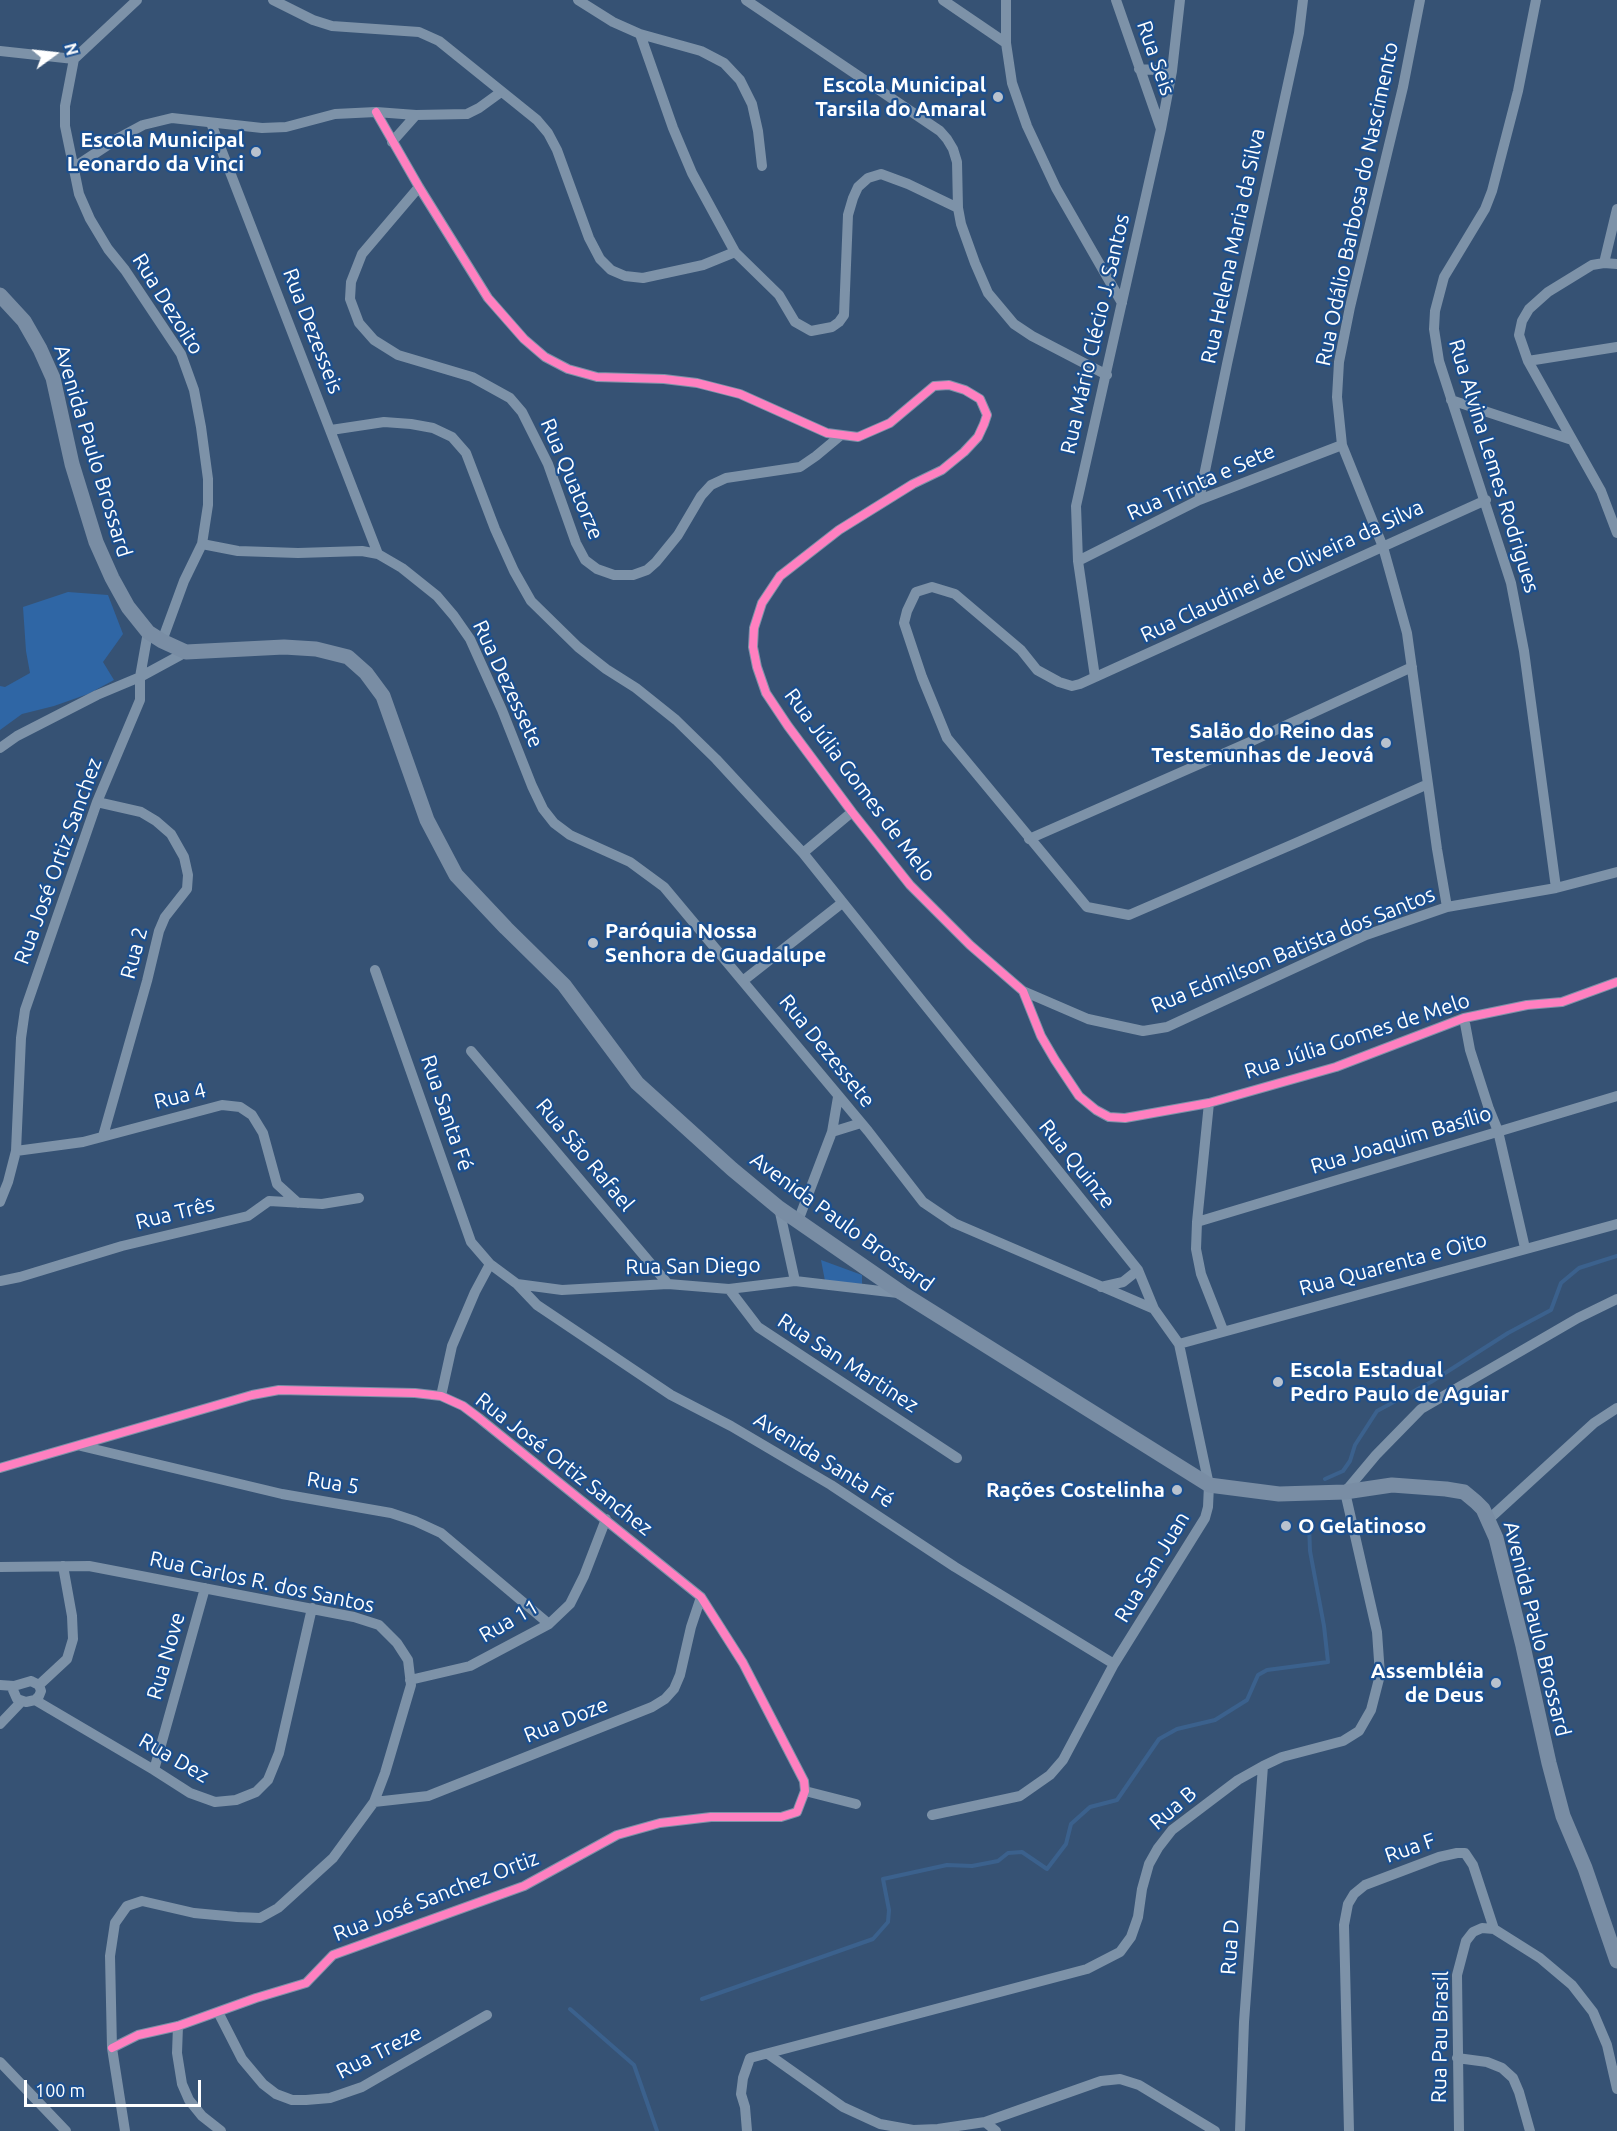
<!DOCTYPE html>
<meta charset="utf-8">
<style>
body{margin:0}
#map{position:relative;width:1617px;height:2131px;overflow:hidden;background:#365274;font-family:Ubuntu,sans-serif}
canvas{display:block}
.north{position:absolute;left:24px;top:24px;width:60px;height:60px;-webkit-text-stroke:4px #1b4f8f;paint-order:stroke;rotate:75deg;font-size:16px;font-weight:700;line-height:24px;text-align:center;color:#fff}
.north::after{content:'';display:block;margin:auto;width:21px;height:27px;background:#fff;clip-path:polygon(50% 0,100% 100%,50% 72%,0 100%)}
.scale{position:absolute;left:24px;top:2080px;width:177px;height:27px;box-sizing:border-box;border:3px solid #fff;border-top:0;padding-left:8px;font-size:18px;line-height:21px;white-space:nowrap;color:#fff;-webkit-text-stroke:4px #1b4f8f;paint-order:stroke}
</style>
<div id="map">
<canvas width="1617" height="2131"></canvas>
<div class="north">N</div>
<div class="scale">100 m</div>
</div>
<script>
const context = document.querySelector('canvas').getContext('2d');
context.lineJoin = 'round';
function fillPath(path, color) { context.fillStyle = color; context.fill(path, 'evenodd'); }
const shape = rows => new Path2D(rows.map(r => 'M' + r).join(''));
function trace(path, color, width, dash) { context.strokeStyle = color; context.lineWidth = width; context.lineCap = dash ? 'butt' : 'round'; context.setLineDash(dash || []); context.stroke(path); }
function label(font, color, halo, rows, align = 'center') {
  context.font = font + ' Ubuntu,sans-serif'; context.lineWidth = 4.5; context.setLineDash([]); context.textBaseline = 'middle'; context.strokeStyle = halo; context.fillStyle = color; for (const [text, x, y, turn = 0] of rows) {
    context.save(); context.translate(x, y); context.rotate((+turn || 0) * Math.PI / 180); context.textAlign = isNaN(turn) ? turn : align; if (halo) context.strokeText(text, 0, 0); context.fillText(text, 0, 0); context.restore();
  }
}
const green = shape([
 [68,592,108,595,123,634,103,662,114,680,88,694,54,706,22,714,0,730,0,686,5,687,30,673,26,651,23,607],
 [821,1260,862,1275,862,1284,825,1281]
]);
const stream = shape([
 [1325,1479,1343,1471,1350,1461,1355,1445,1377,1411,1431,1382,1508,1333,1551,1310,1561,1283,1579,1268,1617,1256],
 [702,1999,873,1939,888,1922,889,1910,883,1879,947,1865,972,1866,998,1861,1008,1853,1022,1852,1047,1869,1066,1844,1071,1824,1090,1807,1117,1800,1159,1739,1177,1729,1215,1720,1247,1700,1258,1675,1267,1670,1328,1662,1324,1626,1310,1551,1309,1523],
 [570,2009,634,2065,657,2131]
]);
const street = shape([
 [273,0,313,20,332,26,419,32,439,41,537,120,548,133,557,150,589,238,600,259,611,270,625,276,643,278,703,265,735,252],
 [578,0,613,22,640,34,701,51,724,63,740,80,752,104,758,131,762,166],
 [746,0,940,131,947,139,953,149,957,162,958,208,961,224,975,263,988,293,1014,324,1032,336,1107,375],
 [943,0,1006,43],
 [1006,0,1006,43,1012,83,1027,126,1056,188,1122,303],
 [1116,0,1161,129],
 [1420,0,1403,87,1350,307,1339,362,1337,397,1342,445,1383,547,1407,633,1437,849,1447,907],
 [1536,0,1518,91,1492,191,1485,209,1444,277,1435,311,1434,329,1439,361,1511,583,1524,651,1556,888],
 [640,34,673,128,692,173,735,252,779,295,795,322,811,331,832,327,839,322,844,315,848,215,853,198,858,187,868,178,881,174,908,184,958,208],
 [0,51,74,59],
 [74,59,65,106,65,126,79,194,90,219,108,249,125,270,181,354,194,390,201,427,208,479,208,505,202,544,184,581,162,641],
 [74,59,137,0],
 [1139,69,1172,71],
 [376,112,419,187,488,298,524,339,545,357,568,369,597,377,664,379,697,383,740,394,827,433,858,437,890,423,934,386,949,385,965,390,980,399,987,415,984,424,978,437,964,452,942,470,913,484,839,530,780,576,762,603,754,628,753,647,757,667,766,693,788,726,852,812,910,885,970,945,1023,991,1041,1036,1055,1060,1079,1096,1096,1110,1109,1117,1125,1118,1209,1103,1336,1067,1464,1018,1527,1005,1562,1002,1617,982],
 [211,123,378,554],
 [392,142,416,115],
 [73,168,117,139,143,125,172,118,262,128,286,127,335,114,376,112,416,115,467,114,479,108,501,92],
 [419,187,362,254,351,282,350,299,359,323,374,340,398,355,472,377,510,398,522,412,548,464,576,543,585,560,597,569,614,575,633,575,647,570,656,562,678,535,701,496,711,485,726,478,800,467,816,456,840,436],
 [1604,263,1617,209],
 [1617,264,1604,263,1592,265,1548,292,1529,309,1522,321,1519,335,1528,361,1601,491,1617,533],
 [1528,361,1617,347],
 [1451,400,1572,440],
 [331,430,384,422,411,424,433,428,452,437,466,453,495,529,514,571,531,601,578,647,606,669,636,688,676,720,716,759,803,853,1138,1270,1154,1309,1179,1344,1209,1485,1208,1507,1205,1518,1114,1664,1063,1760,1050,1775,1020,1796,932,1815],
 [1199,500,1227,364,1299,33,1303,0],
 [202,544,238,551,298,553,362,551,378,554,402,568,437,596,454,616,470,639,502,710,532,786,543,809,554,823,570,835,630,862,664,887,868,1131,923,1202,954,1223,1154,1309],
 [1078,561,1199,500,1342,445],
 [1095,677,1078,561,1076,506,1161,129,1172,71,1180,0],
 [0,748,17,736,97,695,140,677,186,652],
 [1428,784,1298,842,1129,915,1087,907,947,738,922,677,904,623,907,611,916,592,932,587,955,594,1021,650,1037,670,1059,682,1072,686,1080,684,1486,500],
 [97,802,141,812,156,821,171,834,184,857,188,875,187,889,165,917,159,931,147,981,103,1136],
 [1029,839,1252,741,1412,667],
 [803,853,852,812],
 [375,970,471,1242,490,1264,517,1284,562,1290,668,1284,729,1289,795,1281,898,1293],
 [744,980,842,903],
 [1023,991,1088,1019,1143,1031,1167,1027,1366,935,1447,907,1556,888,1617,872],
 [1464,1018,1470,1050,1489,1109,1498,1131,1525,1248],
 [471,1051,668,1284],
 [1209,1103,1197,1222,1196,1249,1201,1274,1223,1330],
 [832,1132,861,1123],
 [16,1151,83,1142,222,1105,240,1107,252,1115,263,1133,277,1184,298,1203],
 [0,1202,8,1182,16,1151,21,1038,25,1010,97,802,140,700,140,677,148,632],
 [779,1208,795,1281],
 [798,1221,832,1132,838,1097],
 [1197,1222,1617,1096],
 [0,1281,20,1277,122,1246,248,1216,269,1201,322,1204,359,1198],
 [517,1284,537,1305,671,1395,731,1426,831,1485,955,1567,1114,1664],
 [1101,1287,1123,1282,1138,1270],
 [729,1289,758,1327,957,1458],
 [1179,1344,1617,1224],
 [441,1396,452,1346,475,1292,490,1264],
 [81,1446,282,1494,391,1513,415,1521,441,1533,549,1624],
 [0,1468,252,1395,279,1390,415,1393,441,1396,463,1406,479,1418,701,1597,743,1663,804,1781,805,1791,797,1812,781,1817,711,1817,660,1823,617,1835,524,1886,333,1955,306,1983,256,1998,178,2026,138,2035,112,2048],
 [1488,1520,1594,1423,1617,1408],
 [0,1567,89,1566,354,1617,379,1625,397,1643,408,1660,411,1685,385,1773,374,1802,333,1858,278,1908,260,1918,237,1917,194,1913,142,1901,127,1906,115,1923,110,1956,112,2048,125,2131],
 [410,1680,470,1666,549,1624,570,1604,584,1576,606,1519],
 [31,1681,39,1685,41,1691,39,1696,35,1700,26,1702,17,1699,13,1690,14,1686,31,1681],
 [0,1685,14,1686],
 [39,1685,67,1659,73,1639,72,1616,63,1566],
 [35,1700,154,1770,190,1793,215,1802,236,1800,256,1792,268,1780,279,1753,312,1608],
 [0,1724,21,1702],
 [154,1770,205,1588],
 [805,1791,856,1804],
 [374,1802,428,1796,652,1707,665,1699,674,1689,680,1675,691,1627,701,1597],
 [218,2012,242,2059,263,2084,276,2094,292,2100,306,2100,330,2098,362,2087,487,2015],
 [178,2026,177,2053,182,2084,189,2100,202,2116,221,2131],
 [768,2054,843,2107,880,2124,913,2130,938,2129,985,2122,1101,2081,1120,2079,1139,2085,1215,2131],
 [1457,2058,1487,2062,1502,2068,1513,2078,1519,2092,1530,2131],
 [0,2062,66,2131],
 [985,2122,996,2131],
 [747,2131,745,2107,741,2094,743,2078,750,2058,1087,1969,1120,1952,1131,1937,1138,1917,1142,1889,1149,1864,1158,1848,1172,1830,1238,1780,1263,1766,1282,1757,1343,1741,1359,1731,1371,1710,1380,1675,1377,1632,1345,1492,1376,1455,1421,1409,1578,1318,1617,1299],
 [1240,2131,1244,2022,1263,1766],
 [1349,2131,1344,1925,1348,1904,1354,1894,1365,1885,1439,1857,1457,1853,1465,1853,1473,1865,1494,1929,1540,1958,1572,1985,1593,2012,1607,2045,1617,2089],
 [1459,2131,1457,1975,1466,1941,1473,1932,1482,1928,1494,1929]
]);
const secondary = shape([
 [0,295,24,321,40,349,53,378,72,464,96,542,112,578,128,607,148,632,162,641,186,652,284,647,316,649,348,657,366,673,383,696,427,820,456,875,506,928,564,985,637,1083,732,1169,779,1208,902,1293,1209,1485,1279,1494,1345,1492,1392,1485,1446,1489,1464,1492,1476,1502,1483,1509,1496,1538,1523,1646,1549,1763,1563,1816,1585,1868,1617,1961]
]);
const cycleway = shape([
 [376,112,419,187,488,298,524,339,545,357,568,369,597,377,664,379,697,383,740,394,827,433,858,437,890,423,934,386,949,385,965,390,980,399,987,415,984,424,978,437,964,452,942,470,913,484,839,530,780,576,762,603,754,628,753,647,757,667,766,693,788,726,852,812,910,885,970,945,1023,991,1041,1036,1055,1060,1079,1096,1096,1110,1109,1117,1125,1118,1209,1103,1336,1067,1464,1018,1527,1005,1562,1002,1617,982],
 [0,1468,252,1395,279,1390,415,1393,441,1396,463,1406,479,1418,701,1597,743,1663,804,1781,805,1791,797,1812,781,1817,711,1817,660,1823,617,1835,524,1886,333,1955,306,1983,256,1998,178,2026,138,2035,112,2048]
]);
const markers = [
 [998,97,6,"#b9c2ce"],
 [256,152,6,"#b9c2ce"],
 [1386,743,6,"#b9c2ce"],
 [593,943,6,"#b9c2ce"],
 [1278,1382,6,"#b9c2ce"],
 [1177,1490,6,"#b9c2ce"],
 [1286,1526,6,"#b9c2ce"],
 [1496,1683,6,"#b9c2ce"]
];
const streetNames = [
 ["Rua Seis",1156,58,71],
 ["Rua Odálio Barbosa do Nascimento",1357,204,-78],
 ["Rua Helena Maria da Silva",1233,246,-78],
 ["Rua Dezoito",168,304,58],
 ["Rua Dezesseis",313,331,69],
 ["Rua Mário Clécio J. Santos",1095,334,-77],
 ["Avenida Paulo Brossard",93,451,73],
 ["Rua Alvina Lemes Rodrigues",1494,466,73],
 ["Rua Quatorze",572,479,67],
 ["Rua Trinta e Sete",1201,482,-24],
 ["Rua Claudinei de Oliveira da Silva",1282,571,-25],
 ["Rua Dezessete",508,684,65],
 ["Rua Júlia Gomes de Melo",860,785,53],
 ["Rua José Ortiz Sanchez",58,861,-70],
 ["Rua Edmilson Batista dos Santos",1293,950,-22],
 ["Rua 2",134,953,-75],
 ["Rua Júlia Gomes de Melo",1357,1036,-18],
 ["Rua Dezessete",827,1051,51],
 ["Rua 4",180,1096,-14],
 ["Rua Santa Fé",447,1113,71],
 ["Rua Joaquim Basílio",1401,1140,-17],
 ["Rua São Rafael",585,1155,50],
 ["Rua Quinze",1077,1164,51],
 ["Rua Três",175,1213,-14],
 ["Avenida Paulo Brossard",842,1222,36],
 ["Rua Quarenta e Oito",1393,1264,-15],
 ["Rua San Diego",693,1266,-1],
 ["Rua San Martinez",848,1363,33],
 ["Avenida Santa Fé",824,1460,32],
 ["Rua José Ortiz Sanchez",564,1464,38],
 ["Rua 5",333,1483,9],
 ["Rua San Juan",1152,1567,-59],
 ["Rua Carlos R. dos Santos",262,1582,12],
 ["Rua 11",509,1621,-30],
 ["Avenida Paulo Brossard",1537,1629,76],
 ["Rua Nove",166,1656,-74],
 ["Rua Doze",566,1720,-22],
 ["Rua Dez",174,1758,30],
 ["Rua B",1173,1808,-41],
 ["Rua F",1410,1848,-19],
 ["Rua José Sanchez Ortiz",436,1896,-21],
 ["Rua D",1230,1947,-86],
 ["Rua Pau Brasil",1440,2037,-89],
 ["Rua Treze",379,2052,-27]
];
const poiNames = [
 ["Escola Municipal",986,85],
 ["Tarsila do Amaral",986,109],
 ["Escola Municipal",244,140],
 ["Leonardo da Vinci",244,164],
 ["Salão do Reino das",1374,731],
 ["Testemunhas de Jeová",1374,755],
 ["Paróquia Nossa",605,931,"left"],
 ["Senhora de Guadalupe",605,955,"left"],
 ["Escola Estadual",1290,1370,"left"],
 ["Pedro Paulo de Aguiar",1290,1394,"left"],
 ["Rações Costelinha",1165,1490],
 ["O Gelatinoso",1298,1526,"left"],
 ["Assembléia",1484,1671],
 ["de Deus",1484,1695]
];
fillPath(green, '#2f66a5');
trace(stream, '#3b618d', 4);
trace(street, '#7d92a8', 10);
trace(secondary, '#798da4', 15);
trace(cycleway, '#ff80c0', 8);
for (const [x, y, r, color] of markers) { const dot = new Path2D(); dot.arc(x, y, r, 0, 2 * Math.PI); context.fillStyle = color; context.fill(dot); trace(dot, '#1b4f8f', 2); }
label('21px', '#fff', '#1b4f8f', streetNames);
label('bold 21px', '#fff', '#1b4f8f', poiNames, 'right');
</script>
